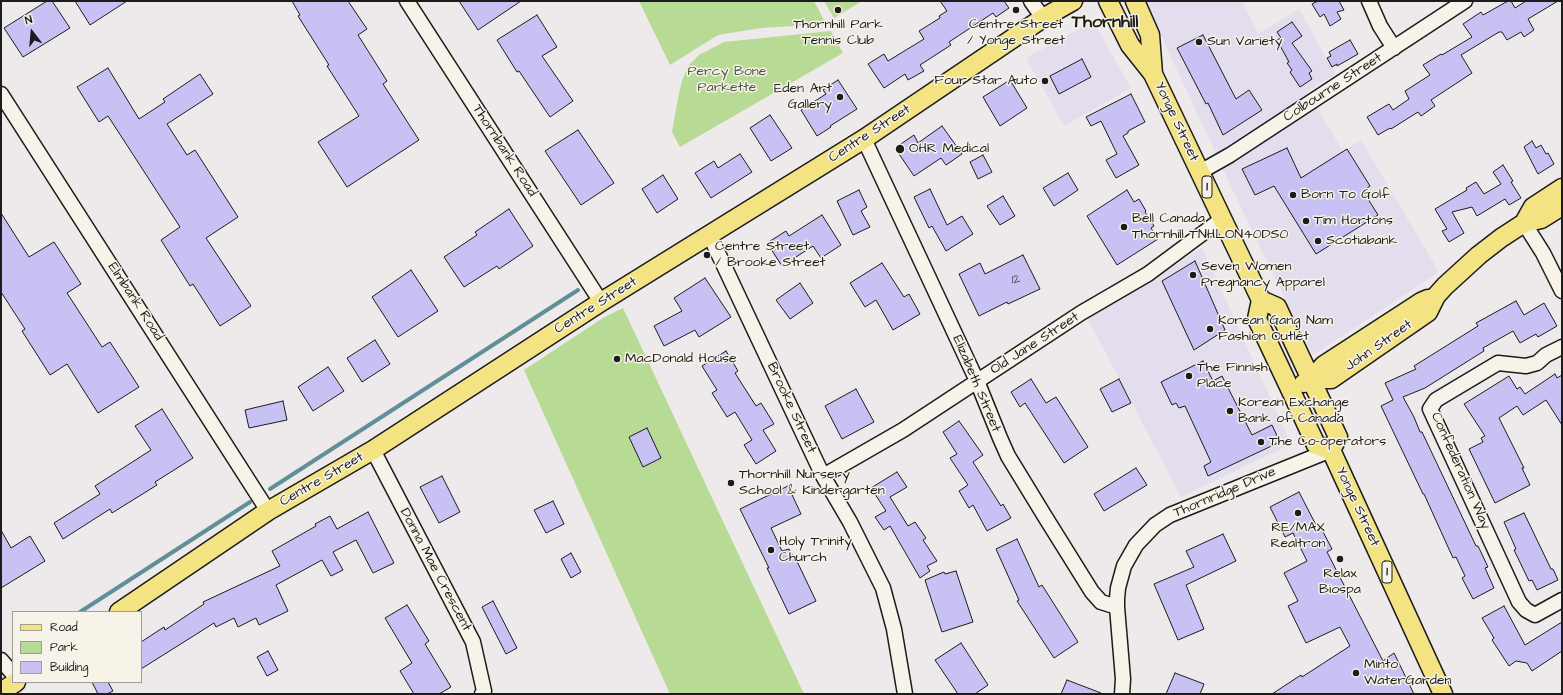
<!DOCTYPE html>
<style>
body{margin:0}
#map{position:relative;width:1563px;height:695px;overflow:hidden;background:#eee9ea;font-family:"Architects Daughter",sans-serif}
canvas{display:block}
.frame{position:absolute;inset:0;border:2px solid #1c1c1c;pointer-events:none}
.legend{position:absolute;left:12px;top:611px;width:130px;height:72px;box-sizing:border-box;background:#f7f3e8;border:1px solid #9f9d96;margin:0;padding:5px 7px;list-style:none;font-size:12px;color:#1c1c1c}
.legend li{display:flex;align-items:center;gap:8px;height:20px}
.legend b{width:20px;border:1px solid #9f9d96}
.north{position:absolute;left:12px;top:12px;width:40px;height:40px;-webkit-text-stroke:3px #f7f3e8;paint-order:stroke;rotate:344deg;font-size:11px;font-weight:700;line-height:16px;text-align:center;color:#1c1c1c}
.north::after{content:'';display:block;margin:auto;width:14px;height:18px;background:#1c1c1c;clip-path:polygon(50% 0,100% 100%,50% 72%,0 100%)}
</style>
<div id="map">
<canvas width="1563" height="695"></canvas>
<div class="frame"></div>
<ul class="legend">
<li><b style="height:5px;background:#f4e382"></b>Road</li>
<li><b style="height:11px;background:#b7db95"></b>Park</li>
<li><b style="height:11px;background:#c8c2f4"></b>Building</li>
</ul>
<div class="north">N</div>
</div>
<script>
const context = document.querySelector('canvas').getContext('2d');
context.lineJoin = 'round';
function fillPath(path, color) { context.fillStyle = color; context.fill(path, 'evenodd'); }
const shape = rows => new Path2D(rows.map(r => 'M' + r).join(''));
function trace(path, color, width, dash) { context.strokeStyle = color; context.lineWidth = width; context.lineCap = dash ? 'butt' : 'round'; context.setLineDash(dash || []); context.stroke(path); }
function label(font, color, halo, rows, align = 'center') {
  context.font = font + ' "Architects Daughter",sans-serif'; context.lineWidth = 3; context.setLineDash([]); context.textBaseline = 'middle'; context.strokeStyle = halo; context.fillStyle = color; for (const [text, x, y, turn = 0] of rows) {
    context.save(); context.translate(x, y); context.rotate((+turn || 0) * Math.PI / 180); context.textAlign = isNaN(turn) ? turn : align; if (halo) context.strokeText(text, 0, 0); context.fillText(text, 0, 0); context.restore();
  }
}
const built = shape([
 [1145,1,1246,1,1243,3,1258,34,1299,9,1335,74,1307,92,1343,151,1361,140,1439,272,1313,355,1243,212],
 [1093,21,1131,88,1064,126,1026,58],
 [1202,248,1291,444,1181,497,1088,319]
]);
const green = shape([
 [639,1,814,1,826,24,761,28,718,35,670,65],
 [824,1,862,1,834,18],
 [831,31,843,53,680,147,672,132,678,98,682,81,688,66,699,55,724,42],
 [623,308,804,694,670,694,524,370,603,318]
]);
const stream = shape([
 [270,489,578,290],
 [80,612,250,502]
]);
const building = shape([
 [47,1,52,1,70,28,23,57,4,28,47,1],
 [75,1,127,1,90,25,75,1],
 [292,1,348,1,367,29,358,35,387,81,383,84,419,140,347,187,318,142,359,116,327,66,329,65,298,16,300,15,292,1],
 [459,1,521,1,478,30,459,1],
 [940,1,1004,1,1009,8,996,17,993,13,949,42,951,45,920,65,924,71,908,80,905,74,884,88,868,64,884,54,888,61,924,39,919,31,940,18,939,16,947,11,940,1],
 [1318,1,1339,1,1344,10,1337,12,1341,19,1330,26,1324,14,1320,17,1312,4,1318,1],
 [1508,1,1511,1,1515,8,1526,1,1558,1,1528,19,1534,30,1524,37,1521,32,1507,40,1502,32,1499,32,1461,55,1472,73,1431,100,1435,106,1421,116,1418,112,1391,129,1390,128,1378,135,1367,117,1389,104,1393,110,1409,99,1405,91,1430,75,1423,65,1441,54,1442,55,1472,37,1463,24,1481,12,1483,15,1508,1],
 [537,15,557,47,542,56,573,101,550,117,519,71,517,72,497,40,537,15],
 [1292,22,1302,36,1292,43,1312,71,1309,73,1312,79,1300,87,1290,72,1292,70,1287,63,1289,62,1277,40,1281,38,1277,32,1292,22],
 [1203,35,1236,99,1249,90,1262,110,1223,135,1208,103,1206,104,1177,48,1203,35],
 [1350,40,1358,54,1337,66,1337,64,1332,67,1327,58,1331,56,1329,52,1350,40],
 [1082,59,1091,77,1059,94,1050,76,1082,59],
 [108,68,139,119,165,102,163,99,200,74,213,94,167,124,187,155,195,150,238,217,206,238,251,306,220,326,193,284,190,286,161,240,180,227,108,116,99,122,77,87,108,68],
 [838,80,857,109,830,126,831,127,817,136,801,110,826,94,823,90,838,80],
 [1010,80,1027,108,1000,126,983,97,1010,80],
 [1131,94,1145,122,1128,131,1128,133,1123,136,1139,165,1116,178,1106,160,1117,154,1101,121,1091,126,1086,117,1131,94],
 [770,115,792,148,771,161,750,128,770,115],
 [942,126,962,154,946,165,941,158,914,176,895,148,914,135,918,143,942,126],
 [578,130,614,183,581,205,545,151,578,130],
 [1532,141,1536,148,1541,145,1546,154,1548,153,1554,164,1538,174,1524,147,1532,141],
 [1287,148,1301,178,1347,149,1370,186,1363,191,1378,215,1316,254,1274,186,1255,195,1242,169,1287,148],
 [740,154,752,172,711,198,695,173,714,161,718,168,740,154],
 [983,155,992,172,978,179,970,162,983,155],
 [1503,165,1513,181,1511,182,1521,198,1509,205,1505,199,1477,216,1472,207,1452,212,1464,233,1449,242,1442,231,1447,229,1435,209,1467,190,1466,188,1476,182,1484,194,1501,184,1493,172,1503,165],
 [1068,173,1078,190,1054,206,1043,188,1068,173],
 [663,175,678,199,657,213,642,189,663,175],
 [930,189,947,225,962,216,973,234,946,251,932,226,929,228,914,197,930,189],
 [859,190,867,207,861,211,870,227,853,235,837,201,859,190],
 [1127,190,1134,202,1139,199,1146,211,1145,212,1154,226,1151,228,1158,239,1117,265,1087,216,1127,190],
 [1003,196,1015,216,1000,225,987,206,1003,196],
 [509,209,533,246,499,269,497,266,464,287,444,257,477,235,475,232,509,209],
 [1,213,29,257,54,242,81,284,67,293,102,347,110,342,139,387,98,413,67,364,50,375,22,331,25,329,1,292,1,213],
 [822,215,841,245,821,258,813,246,782,266,767,243,786,231,789,236,822,215],
 [1023,255,1040,289,1008,304,1007,302,979,316,959,274,980,263,985,274,1023,255],
 [1195,261,1225,330,1194,350,1162,281,1195,261],
 [882,263,904,297,909,294,920,314,893,330,876,300,865,307,850,283,882,263],
 [411,270,438,311,398,337,372,297,411,270],
 [705,278,731,317,699,337,695,330,664,346,654,326,682,311,674,298,705,278],
 [800,283,813,303,790,319,776,300,800,283],
 [1516,301,1524,315,1544,303,1557,326,1538,337,1536,334,1520,343,1513,331,1483,348,1484,351,1425,388,1403,397,1414,417,1420,432,1422,432,1476,546,1478,546,1488,567,1485,568,1494,588,1473,599,1462,578,1465,576,1456,557,1453,558,1424,494,1423,494,1381,406,1393,400,1385,383,1416,369,1414,366,1478,326,1476,323,1516,301],
 [375,340,390,364,362,382,347,358,375,340],
 [726,351,738,371,735,373,756,406,761,403,774,424,763,430,776,451,756,464,744,445,752,440,735,412,727,417,712,393,717,390,702,366,726,351],
 [1203,361,1213,381,1222,376,1252,435,1272,425,1280,442,1208,476,1204,466,1211,462,1185,406,1179,408,1176,403,1172,405,1161,382,1203,361],
 [328,367,344,391,313,411,298,387,328,367],
 [1555,374,1557,378,1562,375,1562,425,1546,400,1523,415,1517,406,1499,418,1524,468,1522,468,1530,485,1495,503,1469,449,1483,442,1481,438,1485,436,1464,404,1509,376,1517,389,1520,387,1525,394,1555,374],
 [1031,379,1046,403,1056,397,1088,447,1064,463,1025,403,1020,407,1011,392,1031,379],
 [1119,379,1131,403,1112,412,1100,389,1119,379],
 [856,389,874,422,842,439,825,406,856,389],
 [283,401,287,420,249,428,245,410,283,401],
 [162,409,193,458,155,482,157,485,112,513,110,509,63,539,54,523,100,494,95,486,151,450,135,426,162,409],
 [959,421,983,455,973,462,1001,506,1003,504,1011,518,987,531,973,505,969,508,959,491,968,485,950,458,957,454,943,432,959,421],
 [647,428,661,458,643,467,629,437,647,428],
 [1136,468,1147,485,1104,511,1094,494,1136,468],
 [897,472,907,487,890,497,908,526,915,522,926,538,923,540,937,561,927,566,930,571,920,578,890,526,884,530,875,517,886,511,871,488,897,472],
 [442,476,460,512,439,523,420,487,442,476],
 [788,486,801,514,771,528,782,551,789,549,793,556,794,555,816,601,789,614,767,568,769,568,740,509,788,486],
 [1299,492,1316,525,1319,524,1332,549,1327,552,1383,661,1394,653,1414,694,1272,694,1301,675,1302,677,1350,646,1340,627,1306,643,1288,606,1298,601,1284,573,1307,561,1293,533,1285,537,1270,507,1299,492],
 [553,501,564,524,546,533,534,510,553,501],
 [368,512,394,563,373,573,356,540,333,552,343,570,331,576,322,560,276,585,288,611,259,625,256,618,238,627,234,618,216,627,214,623,141,669,141,642,164,627,165,630,204,604,203,602,280,566,272,551,316,526,315,524,330,516,337,529,368,512],
 [1524,513,1551,569,1553,569,1558,580,1537,590,1532,580,1529,581,1514,550,1516,549,1504,522,1524,513],
 [1,530,11,548,30,536,45,561,1,588,1,530],
 [1223,534,1236,561,1186,585,1204,629,1178,640,1154,584,1194,567,1186,551,1223,534],
 [1017,539,1039,587,1042,585,1078,642,1054,658,1017,601,1019,600,996,549,1017,539],
 [571,553,581,572,571,578,561,559,571,553],
 [956,571,973,622,942,632,925,580,944,572,945,574,956,571],
 [493,601,517,648,506,654,482,607,493,601],
 [407,605,429,641,425,644,451,687,439,694,414,694,400,671,412,663,385,618,407,605],
 [1504,606,1525,645,1562,622,1562,651,1532,671,1527,663,1516,661,1509,666,1492,640,1494,638,1482,618,1504,606],
 [961,643,988,685,975,694,958,694,935,660,961,643],
 [268,651,278,670,267,676,257,657,268,651],
 [1175,673,1204,684,1200,694,1166,694,1175,673],
 [1067,680,1101,693,1101,694,1061,694,1067,680],
 [92,682,108,682,113,691,107,694,98,694,92,682]
]);
const minor = shape([
 [407,1,601,302],
 [1031,1,1043,18],
 [1369,1,1380,26,1394,48],
 [1,94,268,511],
 [864,139,977,381,1000,438,1008,456,1044,515,1092,592,1101,602,1117,607],
 [1200,172,1230,155,1465,1],
 [1524,223,1543,253,1562,291],
 [710,236,823,476,850,522,883,588,894,629,905,694],
 [1562,347,1546,355,1537,363,1526,366,1498,363,1436,400,1430,409,1519,602,1526,610,1535,615,1562,600],
 [373,450,473,642,484,691,482,694],
 [823,476,903,430,1081,313,1148,274,1222,219],
 [1,660,13,674],
 [1122,694,1123,679,1117,607,1117,599,1118,588,1124,566,1136,545,1155,525,1170,515,1331,450]
]);
const major = shape([
 [1108,1,1130,45,1153,74,1261,300,1257,319,1291,391,1316,445,1331,450,1443,694],
 [1135,1,1150,35,1153,74],
 [1524,223,1533,207,1562,188],
 [1261,300,1277,307,1338,437,1331,450],
 [1311,379,1331,379,1428,312,1436,296,1445,286,1479,255,1501,238,1524,223,1541,219,1562,206],
 [1304,383,1311,379,1324,365,1421,302,1428,299],
 [119,612,268,511,373,450,601,302,864,139,1043,18,1073,1],
 [1,692,16,682]
]);
const markers = [
 [838,10,4,"#1c1c1c"],
 [1016,10,4,"#1c1c1c"],
 [1199,42,4,"#1c1c1c"],
 [1045,81,4,"#1c1c1c"],
 [840,97,4,"#1c1c1c"],
 [900,149,5,"#1c1c1c"],
 [1293,195,4,"#1c1c1c"],
 [1306,221,4,"#1c1c1c"],
 [1124,227,4,"#1c1c1c"],
 [1318,241,4,"#1c1c1c"],
 [707,255,4,"#1c1c1c"],
 [1193,275,4,"#1c1c1c"],
 [1210,329,4,"#1c1c1c"],
 [617,359,4,"#1c1c1c"],
 [1189,376,4,"#1c1c1c"],
 [1230,411,4,"#1c1c1c"],
 [1261,442,4,"#1c1c1c"],
 [731,483,4,"#1c1c1c"],
 [1298,513,4,"#1c1c1c"],
 [771,550,4,"#1c1c1c"],
 [1340,559,4,"#1c1c1c"],
 [1356,673,4,"#1c1c1c"]
];
const numberNames = [
 ["12",1016,280]
];
const shields = [
 [1207,187,10],
 [1387,572,10]
];
const shieldNames = [
 ["1",1207,187],
 ["1",1387,572]
];
const poiNames = [
 ["Thornhill Park",838,25,"center"],
 ["Tennis Club",838,41,"center"],
 ["Centre Street",1016,25,"center"],
 ["/ Yonge Street",1016,41,"center"],
 ["Sun Variety",1207,42],
 ["Four Star Auto",1037,81,"right"],
 ["Eden Art",832,89,"right"],
 ["Gallery",832,105,"right"],
 ["OHR Medical",909,149],
 ["Born To Golf",1301,195],
 ["Bell Canada",1132,219],
 ["Thornhill TNHLON40DS0",1132,235],
 ["Tim Hortons",1314,221],
 ["Scotiabank",1326,241],
 ["Centre Street",715,247],
 ["/ Brooke Street",715,263],
 ["Seven Women",1201,267],
 ["Pregnancy Apparel",1201,283],
 ["Korean Gang Nam",1218,321],
 ["Fashion Outlet",1218,337],
 ["MacDonald House",625,359],
 ["The Finnish",1197,368],
 ["Place",1197,384],
 ["Korean Exchange",1238,403],
 ["Bank of Canada",1238,419],
 ["The Co-operators",1269,442],
 ["Thornhill Nursery",739,475],
 ["School & Kindergarten",739,491],
 ["RE/MAX",1298,528,"center"],
 ["Realtron",1298,544,"center"],
 ["Holy Trinity",779,542],
 ["Church",779,558],
 ["Relax",1340,574,"center"],
 ["Biospa",1340,590,"center"],
 ["Minto",1364,665],
 ["WaterGarden",1364,681]
];
const parkNames = [
 ["Percy Bone",727,72],
 ["Parkette",727,88]
];
const streetNames = [
 ["Colbourne Street",1333,88,-33],
 ["Yonge Street",1176,122,65],
 ["Centre Street",870,134,-33],
 ["Thornbank Road",504,151,57],
 ["Elmbank Road",135,302,57],
 ["Centre Street",596,306,-32],
 ["Old Jane Street",1035,344,-33],
 ["John Street",1379,346,-35],
 ["Elizabeth Street",976,384,67],
 ["Brooke Street",791,408,65],
 ["Confederation Way",1460,471,66],
 ["Centre Street",322,480,-30],
 ["Thornridge Drive",1225,493,-23],
 ["Yonge Street",1357,507,65],
 ["Donna Mae Crescent",435,570,62]
];
const districtNames = [
 ["Thornhill",1105,23]
];
fillPath(built, '#e3dded');
fillPath(green, '#b7db95');
trace(stream, '#609097', 4);
fillPath(building, '#c8c2f4');
trace(building, '#1c1c1c', 1);
trace(minor, '#1c1c1c', 17);
trace(major, '#1c1c1c', 21);
trace(minor, '#f7f3e8', 14);
trace(major, '#f4e382', 18);
for (const [x, y, r, color] of markers) { const dot = new Path2D(); dot.arc(x, y, r, 0, 2 * Math.PI); context.fillStyle = color; context.fill(dot); trace(dot, '#f7f3e8', 1.5); }
label('12px', '#474652', null, numberNames);
for (const [x, y, w] of shields) { const box = new Path2D(); box.roundRect(x - w / 2, y - 11, w, 22, 3); context.fillStyle = '#f7f3e8'; context.fill(box); trace(box, '#1c1c1c', 1); }
label('bold 13px', '#1c1c1c', null, shieldNames);
label('14px', '#1c1c1c', '#f7f3e8', poiNames, 'left');
label('14px', '#4a5540', '#f7f3e8', parkNames);
label('14px', '#1c1c1c', '#f7f3e8', streetNames);
label('bold 18px', '#1c1c1c', '#f7f3e8', districtNames);
</script>
